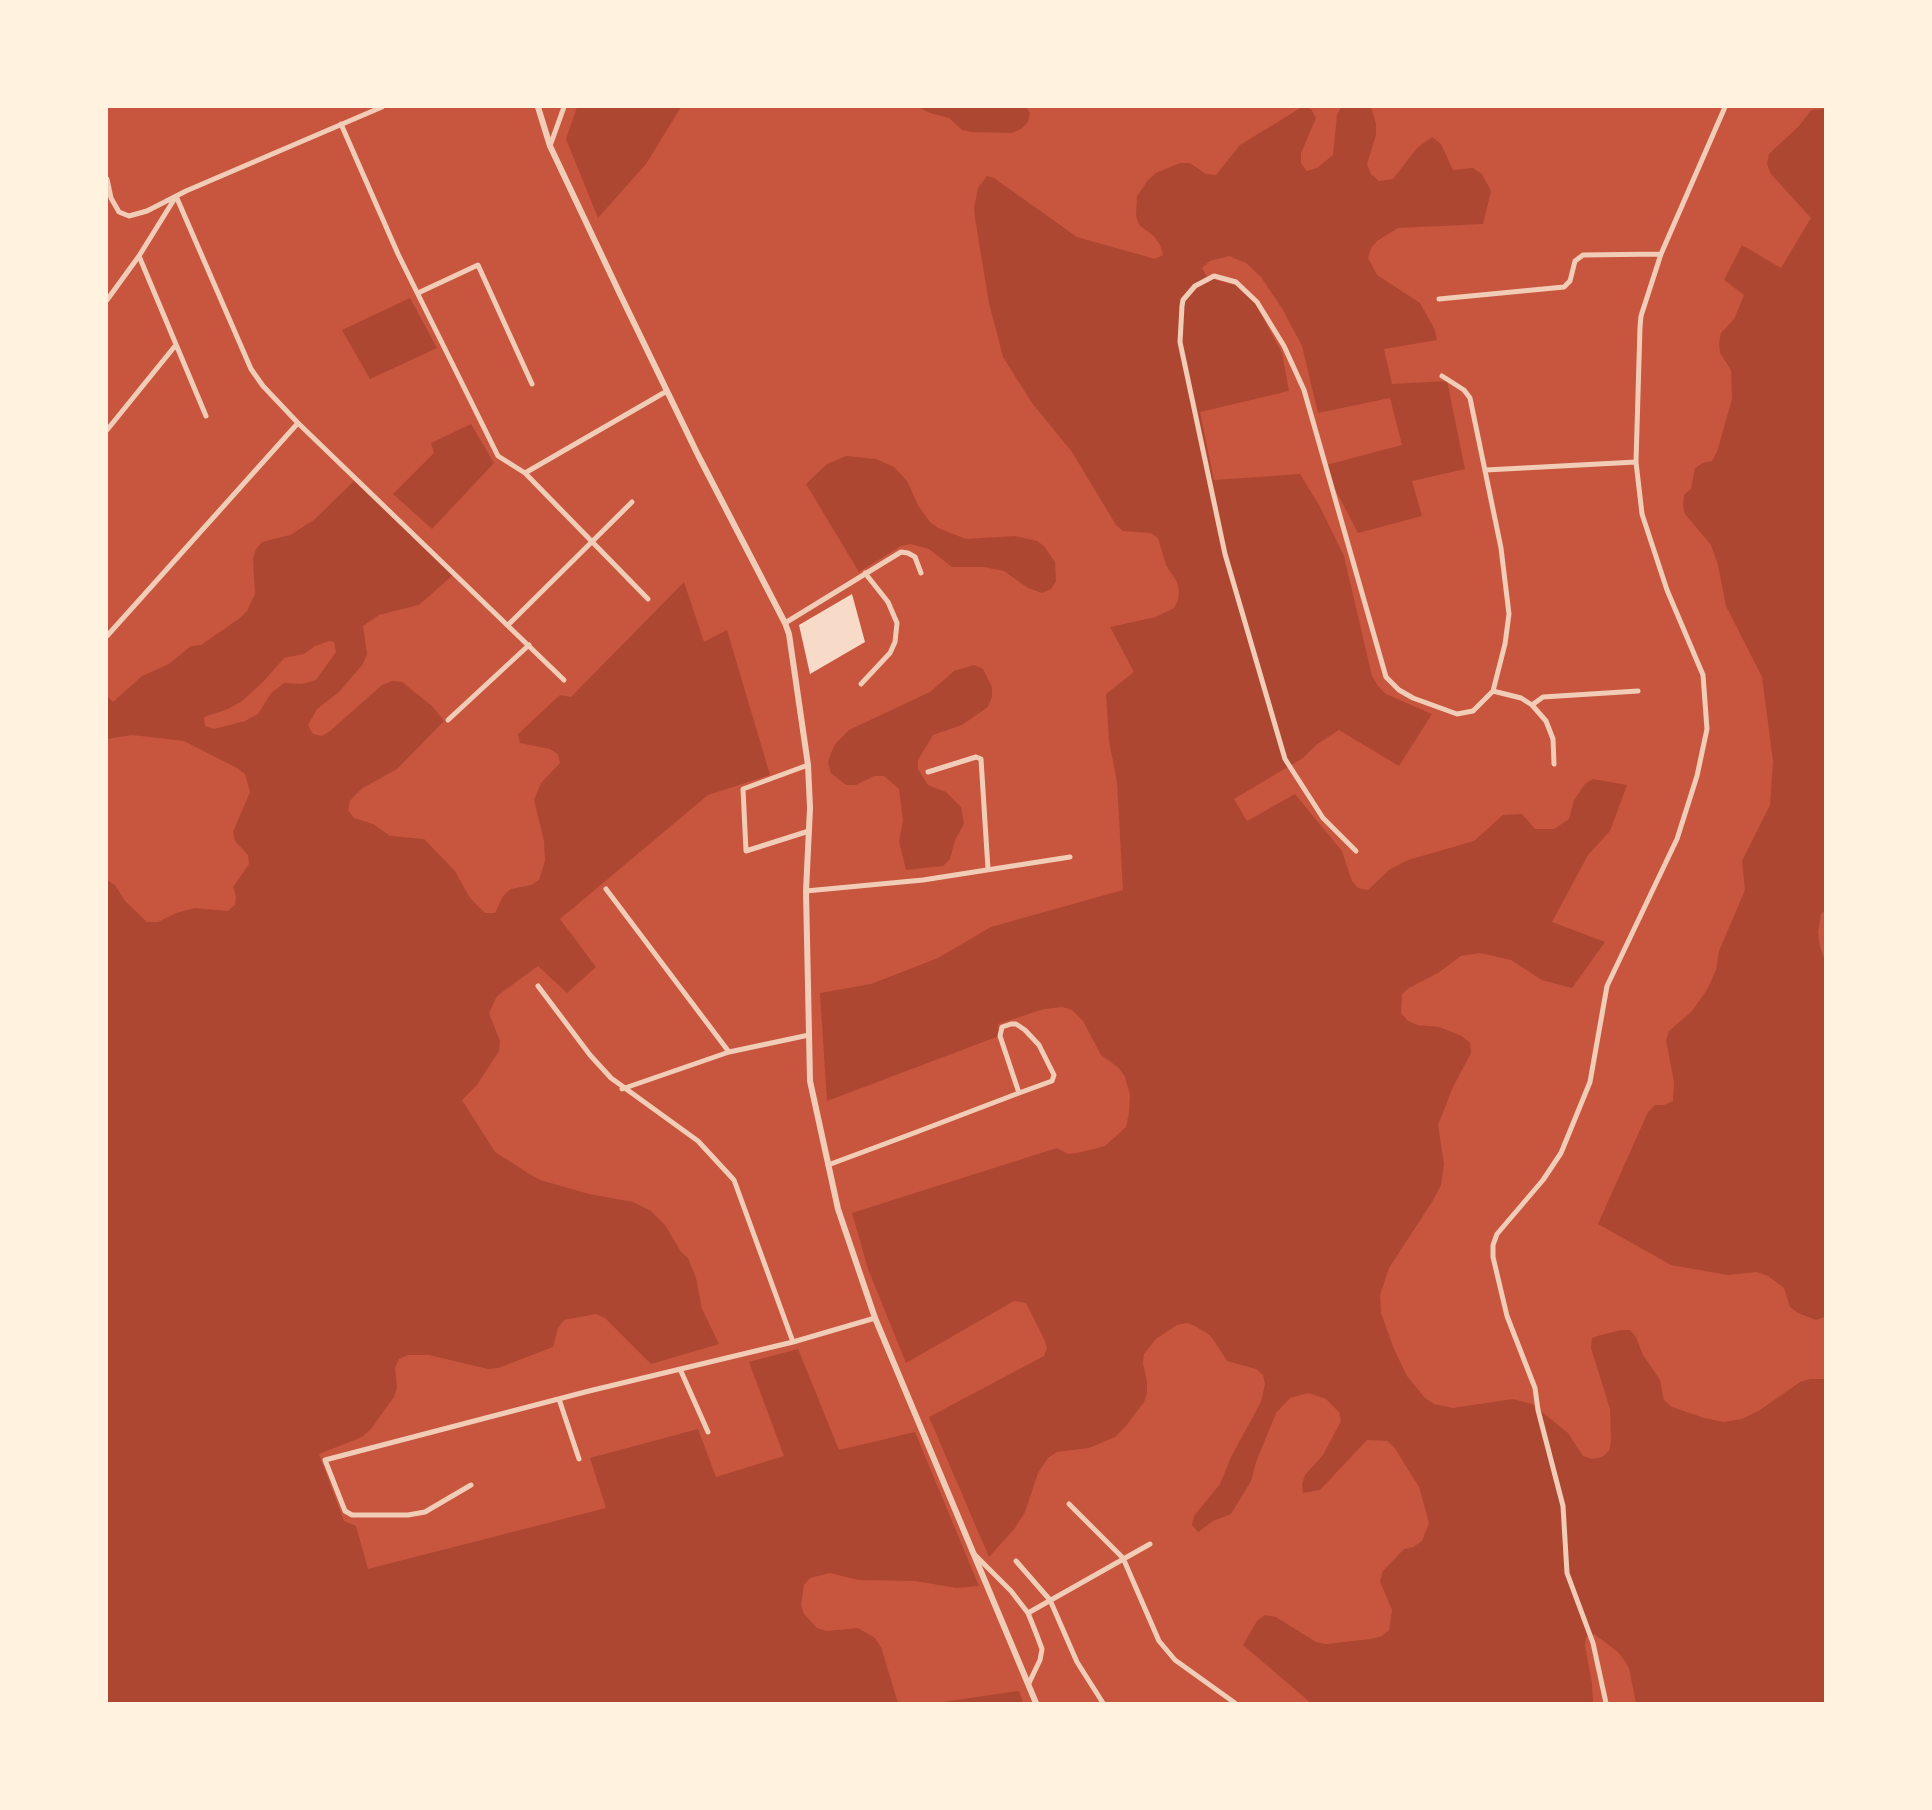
<!DOCTYPE html>
<style>
body{margin:0}
#map{position:relative;width:1932px;height:1810px;overflow:hidden;background:#c8553d;font-family:Ubuntu,sans-serif}
canvas{display:block}
.frame{position:absolute;inset:0;border:108px solid #fff3e0;pointer-events:none}
</style>
<div id="map">
<canvas width="1932" height="1810"></canvas>
<div class="frame"></div>
</div>
<script>
const context = document.querySelector('canvas').getContext('2d');
context.lineJoin = 'round';
function fillPath(path, color) { context.fillStyle = color; context.fill(path, 'evenodd'); }
const shape = rows => new Path2D(rows.map(r => 'M' + r).join(''));
function trace(path, color, width, dash) { context.strokeStyle = color; context.lineWidth = width; context.lineCap = dash ? 'butt' : 'round'; context.setLineDash(dash || []); context.stroke(path); }
const green = shape([
 [577,107,681,107,646,164,598,218,566,139],
 [918,107,1025,107,1030,112,1028,122,1021,129,1012,133,971,132,962,130,949,118,930,113],
 [1302,107,1311,109,1316,118,1301,153,1301,163,1307,171,1317,168,1333,155,1337,115,1341,107,1371,107,1376,124,1376,135,1367,164,1371,174,1379,181,1393,179,1417,148,1432,137,1441,144,1453,170,1473,168,1482,174,1491,191,1483,224,1398,228,1377,241,1371,248,1368,258,1377,275,1420,303,1435,330,1437,340,1384,349,1392,384,1447,381,1465,469,1412,481,1422,516,1358,533,1334,487,1326,465,1402,445,1390,398,1318,413,1302,346,1283,310,1261,277,1246,263,1229,256,1210,261,1202,268,1207,277,1237,286,1253,299,1282,353,1289,391,1200,412,1214,480,1300,474,1319,505,1344,556,1372,676,1378,686,1386,694,1432,714,1399,766,1339,730,1316,745,1303,758,1234,799,1247,821,1295,794,1342,851,1352,881,1358,888,1368,890,1389,870,1408,860,1474,841,1503,815,1522,814,1535,829,1554,829,1569,819,1574,800,1585,784,1593,779,1627,785,1610,831,1588,855,1552,922,1605,942,1572,988,1542,980,1511,960,1480,953,1461,956,1438,973,1409,988,1402,994,1401,1013,1408,1021,1418,1025,1439,1027,1462,1036,1470,1043,1471,1053,1453,1087,1438,1125,1444,1164,1441,1185,1432,1202,1389,1268,1380,1295,1381,1313,1394,1349,1407,1376,1425,1398,1434,1404,1453,1408,1513,1399,1532,1404,1568,1433,1583,1456,1592,1459,1602,1457,1609,1451,1611,1441,1610,1409,1591,1348,1592,1338,1601,1335,1621,1330,1630,1330,1636,1337,1643,1355,1660,1380,1664,1400,1672,1407,1704,1418,1723,1422,1742,1419,1760,1410,1800,1382,1810,1379,1825,1379,1825,1703,1636,1703,1629,1668,1624,1660,1618,1652,1594,1634,1586,1637,1585,1646,1592,1683,1593,1703,1311,1703,1243,1645,1257,1621,1265,1615,1276,1617,1316,1642,1326,1644,1371,1639,1382,1636,1389,1630,1392,1610,1380,1581,1383,1571,1404,1549,1413,1547,1422,1541,1429,1523,1419,1487,1394,1447,1387,1441,1367,1440,1320,1490,1303,1493,1302,1484,1305,1475,1323,1455,1341,1421,1339,1412,1326,1399,1308,1393,1290,1398,1276,1413,1256,1462,1251,1481,1231,1514,1213,1521,1198,1532,1192,1525,1194,1516,1220,1484,1231,1457,1261,1402,1265,1384,1263,1375,1256,1369,1227,1361,1211,1336,1195,1326,1187,1323,1177,1325,1156,1339,1144,1354,1143,1363,1147,1382,1147,1393,1144,1402,1126,1426,1115,1437,1089,1448,1057,1452,1048,1458,1038,1473,1025,1512,1015,1528,989,1557,929,1417,1044,1356,1047,1348,1044,1339,1026,1303,1014,1301,906,1363,868,1269,852,1213,1057,1148,1068,1154,1077,1153,1105,1146,1126,1127,1129,1113,1130,1095,1125,1077,1119,1068,1101,1055,1083,1021,1072,1010,1062,1007,1044,1009,998,1024,999,1036,827,1101,820,993,871,984,938,958,991,927,1123,890,1117,782,1109,741,1106,694,1134,672,1110,627,1156,617,1174,608,1178,600,1179,591,1177,582,1166,565,1158,538,1151,533,1123,531,1116,525,1072,452,1032,403,1003,357,989,303,975,218,974,208,978,188,987,176,994,178,1077,237,1155,259,1163,255,1160,245,1154,236,1139,225,1136,216,1137,196,1148,180,1156,173,1180,163,1190,163,1206,174,1216,175,1240,145],
 [1825,109,1825,910,1821,914,1818,932,1819,943,1825,961,1825,1317,1816,1320,1798,1313,1790,1307,1784,1288,1768,1276,1757,1272,1728,1275,1671,1265,1598,1224,1648,1112,1655,1105,1664,1105,1673,1101,1674,1082,1666,1040,1669,1031,1692,1011,1708,988,1716,970,1719,951,1745,890,1742,861,1770,805,1773,761,1762,677,1726,606,1718,565,1711,545,1685,514,1683,505,1684,495,1691,489,1695,468,1703,463,1712,461,1717,452,1732,399,1731,370,1720,353,1719,343,1721,333,1734,319,1744,295,1724,280,1742,245,1781,268,1811,218,1771,174,1767,164,1769,154,1799,126,1811,110],
 [410,298,437,348,370,379,342,330],
 [471,424,494,463,432,529,393,494,434,453,431,443],
 [846,456,876,459,894,467,907,481,919,507,930,522,938,528,966,539,1015,536,1037,541,1044,546,1055,562,1056,581,1051,589,1042,593,1028,588,1004,571,984,567,952,567,929,549,910,544,901,546,859,572,806,484,827,464],
 [354,481,453,575,419,605,379,615,363,626,367,654,363,664,339,692,317,709,308,725,313,734,322,736,330,731,382,685,392,681,402,682,432,706,444,721,397,769,363,788,356,794,350,801,348,810,354,818,373,824,390,836,424,839,455,871,470,898,485,913,495,913,503,896,511,889,531,885,539,880,545,861,544,841,534,800,541,783,560,763,558,754,550,749,520,743,518,734,560,695,571,697,684,582,704,642,727,630,770,775,708,795,560,919,596,967,567,993,538,966,497,996,489,1013,500,1041,499,1051,477,1085,462,1100,495,1152,531,1175,540,1180,589,1194,633,1202,651,1211,665,1225,681,1252,688,1258,696,1278,702,1309,719,1344,651,1364,605,1318,596,1314,564,1320,558,1328,553,1347,498,1368,488,1369,429,1355,408,1355,399,1359,395,1368,397,1388,394,1397,371,1429,362,1437,319,1454,344,1521,356,1526,368,1569,606,1508,590,1458,698,1429,716,1477,784,1456,749,1362,798,1349,839,1450,915,1432,979,1586,956,1588,916,1581,858,1580,830,1573,810,1578,804,1585,801,1605,804,1614,817,1628,827,1631,858,1628,875,1638,881,1647,898,1703,107,1703,107,880,115,885,125,901,147,922,158,922,176,913,195,908,228,911,235,905,236,896,233,887,249,864,248,855,235,841,233,832,250,792,245,774,237,768,184,741,132,735,107,739,107,696,113,702,142,676,169,664,191,646,201,645,240,618,247,611,255,594,253,559,256,549,262,542,290,535,314,520],
 [329,641,334,642,336,652,316,680,302,684,284,683,271,693,258,714,245,721,214,729,205,726,204,717,228,709,242,701,263,682,284,658,304,654,315,646],
 [974,665,983,669,992,687,992,697,988,707,962,725,933,735,918,760,918,769,928,785,946,792,961,807,964,824,955,840,950,859,943,866,906,870,899,841,903,821,899,789,884,776,874,776,856,785,846,785,831,773,828,762,831,753,835,744,849,730,930,692,954,671],
 [1019,1691,1023,1703,936,1703,1018,1691]
]);
const building = shape([
 [852,594,865,642,810,674,799,625]
]);
const minor = shape([
 [341,124,398,254,498,456,525,473,648,599],
 [550,146,564,107],
 [107,179,111,198,119,212,129,216,147,211,186,191,382,107],
 [176,196,251,369,263,386,298,423,564,680],
 [139,256,206,416],
 [418,293,478,265,532,384],
 [1439,299,1564,287,1570,281,1575,261,1583,255,1661,254],
 [107,300,139,256,175,198],
 [107,430,175,346],
 [1486,470,1636,462],
 [525,473,667,391],
 [785,623,901,552,908,553,915,557,921,573],
 [508,625,632,502],
 [107,636,298,423],
 [861,684,890,653,895,642,897,623,888,602,865,573],
 [1493,691,1521,698,1532,705,1546,721,1553,739,1554,764],
 [1532,705,1543,697,1638,691],
 [448,720,529,645],
 [808,765,743,789,746,851,809,831],
 [928,772,976,757,981,759,988,869],
 [1356,851,1323,818,1285,759,1225,554,1180,342,1182,306,1183,300,1195,286,1214,276,1236,282,1257,302,1284,346,1304,390,1386,677,1399,690,1413,698,1457,714,1473,711,1493,691,1505,644,1509,614,1501,548,1470,398,1464,390,1442,376],
 [606,889,729,1052],
 [806,891,923,880,1070,857],
 [538,986,590,1055,611,1078,698,1141,734,1180,793,1342],
 [622,1089,729,1052,809,1035],
 [828,1165,914,1133,1019,1093,1052,1081,1054,1075,1039,1045,1025,1030,1016,1024,1011,1024,1002,1027,1000,1036,1019,1093],
 [680,1369,708,1432],
 [559,1399,579,1459],
 [471,1485,425,1512,408,1515,352,1515,345,1511,325,1460,589,1391,793,1342,875,1318],
 [1069,1504,1123,1558,1159,1641,1175,1660,1235,1703],
 [973,1553,1011,1591,1028,1613,1036,1633,1042,1649,1040,1660,1029,1683],
 [1016,1561,1050,1600,1077,1662,1103,1703],
 [1028,1613,1150,1544],
 [1606,1703,1593,1643,1567,1573,1563,1506,1538,1410,1535,1388,1507,1316,1493,1257,1493,1245,1497,1234,1543,1180,1561,1153,1590,1082,1607,986,1677,839,1697,776,1707,729,1703,675,1667,590,1642,514,1636,462,1640,327,1641,316,1661,254,1725,107]
]);
const tertiary = shape([
 [538,107,550,146,620,294,698,455,785,623,789,634,808,765,810,808,806,891,810,1081,838,1209,875,1318,1036,1703]
]);
fillPath(green, '#ae4732');
fillPath(building, '#f7dbc8');
trace(minor, '#f1ccb7', 5);
trace(tertiary, '#f1ccb7', 6);
</script>
